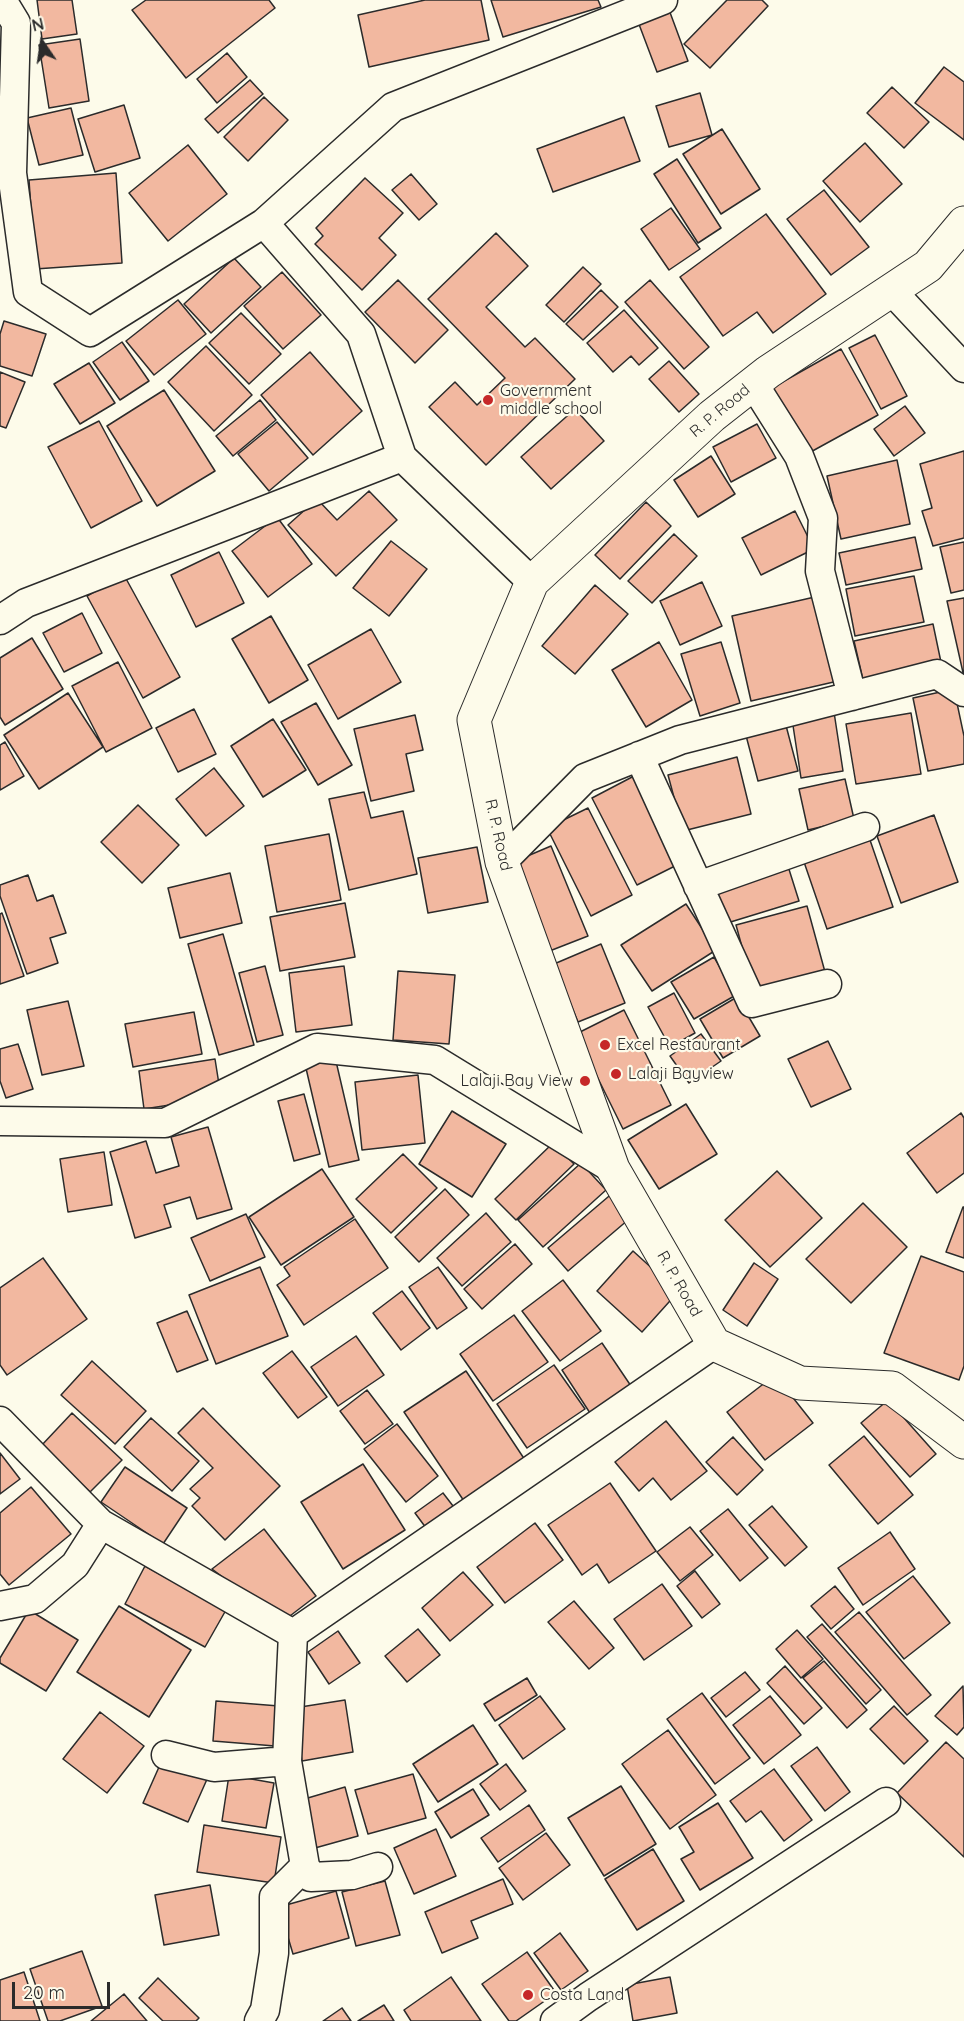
<!DOCTYPE html>
<style>
body{margin:0}
#map{position:relative;width:964px;height:2021px;overflow:hidden;background:#fdfbea;font-family:Quicksand,sans-serif}
canvas{display:block}
.north{position:absolute;left:12px;top:12px;width:60px;height:60px;-webkit-text-stroke:4px #fdfbea;paint-order:stroke;rotate:347deg;font-size:16px;font-weight:700;line-height:24px;text-align:center;color:#2b2b2b}
.north::after{content:'';display:block;margin:auto;width:21px;height:27px;background:#2b2b2b;clip-path:polygon(50% 0,100% 100%,50% 72%,0 100%)}
.scale{position:absolute;left:12px;top:1982px;width:98px;height:27px;box-sizing:border-box;border:3px solid #2b2b2b;border-top:0;padding-left:8px;font-size:18px;line-height:21px;white-space:nowrap;color:#2b2b2b;-webkit-text-stroke:4px #fdfbea;paint-order:stroke}
</style>
<div id="map">
<canvas width="964" height="2021"></canvas>
<div class="north">N</div>
<div class="scale">20 m</div>
</div>
<script>
const context = document.querySelector('canvas').getContext('2d');
context.lineJoin = 'round';
function fillPath(path, color) { context.fillStyle = color; context.fill(path, 'evenodd'); }
const shape = rows => new Path2D(rows.map(r => 'M' + r).join(''));
function trace(path, color, width, dash) { context.strokeStyle = color; context.lineWidth = width; context.lineCap = dash ? 'butt' : 'round'; context.setLineDash(dash || []); context.stroke(path); }
function label(font, color, halo, rows, align = 'center') {
  context.font = font + ' Quicksand,sans-serif'; context.lineWidth = 4.5; context.setLineDash([]); context.textBaseline = 'middle'; context.strokeStyle = halo; context.fillStyle = color; for (const [text, x, y, turn = 0] of rows) {
    context.save(); context.translate(x, y); context.rotate((+turn || 0) * Math.PI / 180); context.textAlign = isNaN(turn) ? turn : align; if (halo) context.strokeText(text, 0, 0); context.fillText(text, 0, 0); context.restore();
  }
}
const building = shape([
 [37,0,72,0,77,34,42,39,37,0],
 [146,0,269,0,275,8,186,78,132,10,146,0],
 [425,0,481,0,489,40,369,67,358,15,425,0],
 [491,0,598,0,601,7,503,37,491,0],
 [727,0,762,0,768,6,710,68,684,44,727,0],
 [668,7,688,61,657,72,637,19,668,7],
 [80,39,89,101,49,108,39,45,80,39],
 [227,53,247,77,217,103,197,79,227,53],
 [944,67,964,82,964,140,915,103,944,67],
 [250,80,263,94,218,133,205,119,250,80],
 [892,87,929,122,904,148,867,113,892,87],
 [700,93,712,135,669,147,656,106,700,93],
 [264,97,288,120,248,161,224,137,264,97],
 [124,105,140,158,95,172,78,119,124,105],
 [71,108,83,155,39,165,27,118,71,108],
 [624,117,640,161,553,192,537,149,624,117],
 [722,129,760,189,721,214,683,154,722,129],
 [865,143,902,184,860,222,823,181,865,143],
 [188,145,227,194,168,241,129,193,188,145],
 [677,159,721,228,698,243,654,174,677,159],
 [116,173,122,263,35,269,29,180,116,173],
 [411,174,437,204,419,220,392,190,411,174],
 [365,178,403,213,379,238,396,255,362,290,315,244,323,236,316,228,365,178],
 [824,190,869,247,831,275,787,219,824,190],
 [671,208,700,249,669,270,641,229,671,208],
 [766,214,826,294,773,333,757,312,723,336,680,277,766,214],
 [496,233,528,266,486,307,525,347,535,338,575,379,486,465,429,407,455,382,477,405,505,378,428,299,496,233],
 [234,258,261,287,211,333,184,304,234,258],
 [583,267,601,284,564,322,546,305,583,267],
 [282,272,321,315,283,349,244,306,282,272],
 [398,280,448,330,415,363,365,312,398,280],
 [650,280,709,347,684,369,625,302,650,280],
 [601,290,618,307,583,340,566,324,601,290],
 [178,300,206,334,154,375,126,341,178,300],
 [624,310,658,348,639,365,631,356,613,372,587,343,624,310],
 [241,313,281,354,249,384,209,343,241,313],
 [4,321,46,334,32,376,0,366,0,334,4,321],
 [875,335,907,396,881,409,849,348,875,335],
 [122,342,149,381,120,400,93,362,122,342],
 [206,346,252,395,214,431,168,382,206,346],
 [841,349,878,415,807,454,770,389,841,349],
 [310,352,362,411,313,455,261,395,310,352],
 [669,361,699,394,679,412,649,379,669,361],
 [89,363,115,403,80,424,54,384,89,363],
 [0,372,25,382,6,428,0,426,0,372],
 [164,390,215,471,157,506,107,426,164,390],
 [260,400,276,420,233,456,216,436,260,400],
 [905,406,925,433,894,456,874,429,905,406],
 [575,409,604,441,551,489,521,457,575,409],
 [99,421,142,501,91,528,48,447,99,421],
 [277,422,308,458,269,491,238,454,277,422],
 [757,424,776,458,731,482,713,447,757,424],
 [964,451,964,538,933,546,922,511,932,508,920,464,964,451],
 [711,456,735,494,698,517,674,480,711,456],
 [897,460,910,524,841,539,827,476,897,460],
 [369,491,397,520,336,576,288,525,317,499,337,520,369,491],
 [646,502,671,526,620,579,595,555,646,502],
 [795,511,814,549,761,575,742,538,795,511],
 [277,517,312,564,268,597,232,551,277,517],
 [674,534,697,556,652,603,628,581,674,534],
 [915,537,922,569,846,585,839,553,915,537],
 [391,541,427,569,389,616,353,588,391,541],
 [964,542,964,590,951,593,940,547,964,542],
 [219,552,244,603,196,627,171,575,219,552],
 [124,575,180,677,143,698,87,596,124,575],
 [914,576,924,622,855,636,846,589,914,576],
 [702,582,722,626,680,645,660,601,702,582],
 [595,585,628,614,575,674,542,646,595,585],
 [819,596,838,681,751,701,732,616,819,596],
 [964,598,964,677,947,601,964,598],
 [82,613,102,653,64,672,43,633,82,613],
 [271,616,308,680,269,703,232,639,271,616],
 [933,624,942,667,864,684,854,641,933,624],
 [371,629,401,682,338,719,308,665,371,629],
 [32,638,63,689,5,725,0,717,0,658,32,638],
 [659,642,692,700,646,727,612,670,659,642],
 [721,642,740,703,700,716,681,654,721,642],
 [118,662,152,728,106,752,72,686,118,662],
 [954,689,964,736,964,764,928,771,913,698,954,689],
 [68,693,103,747,39,789,4,735,68,693],
 [316,703,352,765,318,785,281,722,316,703],
 [194,709,216,754,178,772,156,728,194,709],
 [834,712,843,771,801,778,792,719,834,712],
 [911,713,921,774,856,784,846,724,911,713],
 [415,715,423,750,406,754,414,791,371,801,354,729,415,715],
 [784,718,798,771,758,781,744,728,784,718],
 [273,719,306,770,263,797,231,746,273,719],
 [5,742,24,776,0,790,0,745,5,742],
 [737,757,751,814,683,831,668,775,737,757],
 [214,768,244,806,206,836,176,799,214,768],
 [634,776,679,864,637,885,592,798,634,776],
 [845,779,854,819,808,830,799,789,845,779],
 [364,792,371,818,403,811,417,874,349,890,329,799,364,792],
 [138,805,179,845,142,883,101,842,138,805],
 [588,808,632,895,591,916,547,828,588,808],
 [934,815,958,882,901,903,877,836,934,815],
 [329,834,341,900,277,912,265,846,329,834],
 [870,840,893,907,827,929,804,862,870,840],
 [551,846,588,936,547,952,511,863,551,846],
 [477,847,488,902,428,913,418,858,477,847],
 [787,863,799,901,724,924,712,887,787,863],
 [230,873,242,923,180,938,168,888,230,873],
 [28,875,37,901,53,895,66,933,50,938,58,963,27,974,0,896,0,885,28,875],
 [345,903,355,957,280,971,270,917,345,903],
 [686,904,716,950,652,991,621,945,686,904],
 [807,906,825,972,754,991,736,925,807,906],
 [2,913,24,976,0,984,0,914,2,913],
 [223,934,254,1045,219,1055,188,944,223,934],
 [601,944,625,1003,578,1022,554,964,601,944],
 [714,957,736,995,694,1019,671,982,714,957],
 [265,966,283,1035,257,1042,239,973,265,966],
 [344,966,352,1025,296,1032,289,973,344,966],
 [398,971,455,975,449,1044,393,1040,398,971],
 [674,993,695,1033,670,1047,648,1007,674,993],
 [737,997,760,1036,723,1058,700,1019,737,997],
 [68,1001,84,1066,42,1075,27,1010,68,1001],
 [624,1010,671,1105,623,1129,576,1034,624,1010],
 [194,1012,202,1054,133,1067,125,1024,194,1012],
 [701,1034,721,1061,689,1083,670,1056,701,1034],
 [828,1041,851,1089,811,1107,788,1059,828,1041],
 [18,1044,33,1089,6,1098,0,1081,0,1049,18,1044],
 [335,1057,359,1160,329,1167,305,1064,335,1057],
 [215,1059,221,1097,144,1109,139,1071,215,1059],
 [418,1075,425,1143,362,1150,355,1082,418,1075],
 [304,1094,320,1154,294,1161,278,1101,304,1094],
 [686,1104,717,1154,659,1189,628,1140,686,1104],
 [452,1111,506,1144,472,1197,419,1164,452,1111],
 [961,1113,964,1118,964,1173,937,1193,907,1153,961,1113],
 [208,1127,232,1209,197,1219,190,1197,164,1205,171,1227,135,1238,110,1152,146,1141,156,1173,179,1166,171,1137,208,1127],
 [553,1143,574,1164,516,1220,495,1199,553,1143],
 [104,1152,112,1205,68,1212,60,1159,104,1152],
 [403,1154,437,1188,391,1233,356,1199,403,1154],
 [581,1163,606,1190,543,1247,518,1220,581,1163],
 [322,1169,354,1217,281,1265,249,1217,322,1169],
 [777,1171,822,1218,770,1267,725,1220,777,1171],
 [445,1189,469,1215,419,1262,395,1237,445,1189],
 [615,1191,635,1214,568,1271,548,1248,615,1191],
 [863,1203,907,1247,851,1303,806,1259,863,1203],
 [963,1207,964,1207,964,1258,946,1252,963,1207],
 [486,1213,511,1242,462,1286,437,1258,486,1213],
 [246,1214,265,1257,210,1281,191,1238,246,1214],
 [355,1219,388,1268,304,1325,277,1285,290,1276,284,1267,355,1219],
 [515,1244,532,1264,482,1309,464,1289,515,1244],
 [633,1251,678,1292,642,1332,597,1291,633,1251],
 [921,1256,964,1272,964,1366,959,1380,884,1353,921,1256],
 [43,1258,87,1319,7,1375,0,1365,0,1288,43,1258],
 [754,1263,778,1279,747,1326,723,1310,754,1263],
 [260,1267,288,1336,216,1364,189,1295,260,1267],
 [438,1267,467,1308,437,1329,409,1287,438,1267],
 [563,1280,601,1331,560,1361,522,1311,563,1280],
 [402,1291,430,1328,401,1350,373,1313,402,1291],
 [187,1311,208,1360,177,1372,157,1323,187,1311],
 [514,1315,548,1362,493,1401,460,1354,514,1315],
 [356,1336,384,1375,338,1406,311,1367,356,1336],
 [602,1343,631,1386,590,1413,562,1370,602,1343],
 [292,1351,327,1397,298,1418,263,1373,292,1351],
 [92,1361,146,1411,115,1444,61,1395,92,1361],
 [554,1365,585,1409,527,1448,497,1404,554,1365],
 [466,1371,527,1463,466,1504,404,1412,466,1371],
 [775,1375,813,1423,765,1460,727,1412,775,1375],
 [367,1390,393,1424,365,1444,340,1411,367,1390],
 [888,1400,936,1454,910,1477,861,1423,888,1400],
 [203,1408,280,1486,225,1540,192,1506,200,1498,190,1489,213,1468,178,1433,203,1408],
 [72,1413,122,1460,90,1492,41,1446,72,1413],
 [151,1418,199,1461,172,1491,124,1447,151,1418],
 [666,1421,707,1471,671,1500,653,1478,639,1491,615,1462,666,1421],
 [397,1424,438,1476,406,1502,364,1449,397,1424],
 [864,1436,913,1495,878,1524,829,1465,864,1436],
 [733,1437,763,1470,737,1495,706,1462,733,1437],
 [0,1453,20,1479,0,1494,0,1453],
 [363,1464,405,1530,343,1569,301,1502,363,1464],
 [125,1467,187,1508,163,1544,101,1502,125,1467],
 [610,1483,656,1551,609,1583,597,1564,582,1575,548,1525,610,1483],
 [31,1487,71,1534,9,1585,0,1574,0,1513,31,1487],
 [443,1493,460,1515,432,1536,415,1513,443,1493],
 [772,1506,807,1547,785,1566,749,1525,772,1506],
 [728,1509,768,1558,740,1581,700,1531,728,1509],
 [535,1523,563,1560,505,1603,477,1567,535,1523],
 [690,1527,713,1555,680,1581,657,1552,690,1527],
 [264,1529,316,1596,282,1622,212,1569,264,1529],
 [890,1532,915,1569,863,1605,838,1568,890,1532],
 [145,1566,226,1610,205,1647,125,1604,145,1566],
 [695,1571,720,1604,702,1618,677,1586,695,1571],
 [463,1572,493,1605,450,1641,422,1608,463,1572],
 [913,1576,950,1623,904,1659,866,1612,913,1576],
 [662,1584,692,1626,644,1660,614,1619,662,1584],
 [835,1586,854,1609,831,1629,811,1606,835,1586],
 [574,1601,614,1648,589,1669,548,1622,574,1601],
 [119,1606,191,1650,149,1717,77,1672,119,1606],
 [29,1610,78,1640,46,1691,0,1663,0,1658,29,1610],
 [859,1612,931,1695,907,1715,835,1632,859,1612],
 [822,1624,881,1690,866,1704,807,1637,822,1624],
 [418,1629,440,1655,407,1682,385,1656,418,1629],
 [797,1630,823,1659,801,1678,776,1649,797,1630],
 [338,1631,360,1663,329,1684,308,1652,338,1631],
 [824,1661,867,1710,847,1728,803,1678,824,1661],
 [785,1666,822,1708,804,1724,767,1683,785,1666],
 [745,1672,760,1690,726,1717,711,1698,745,1672],
 [527,1678,537,1695,495,1721,484,1704,527,1678],
 [963,1686,964,1727,957,1735,935,1716,963,1686],
 [702,1693,750,1758,715,1784,667,1719,702,1693],
 [540,1696,565,1729,523,1759,499,1725,540,1696],
 [770,1696,801,1735,764,1764,733,1725,770,1696],
 [345,1700,353,1752,302,1761,294,1708,345,1700],
 [216,1701,279,1706,275,1746,213,1741,216,1701],
 [894,1706,928,1741,904,1764,870,1729,894,1706],
 [100,1712,144,1746,107,1793,63,1759,100,1712],
 [473,1725,498,1764,438,1802,413,1764,473,1725],
 [668,1730,716,1795,670,1829,622,1764,668,1730],
 [946,1742,964,1759,964,1857,897,1793,946,1742],
 [817,1747,850,1792,825,1811,791,1766,817,1747],
 [163,1758,208,1777,188,1822,143,1803,163,1758],
 [506,1764,526,1791,500,1810,480,1784,506,1764],
 [774,1769,812,1820,784,1841,761,1811,746,1822,730,1801,774,1769],
 [413,1774,426,1818,368,1834,355,1790,413,1774],
 [229,1775,274,1783,266,1828,222,1821,229,1775],
 [621,1786,656,1844,604,1876,568,1818,621,1786],
 [345,1787,358,1836,315,1848,301,1800,345,1787],
 [473,1789,489,1815,451,1838,435,1812,473,1789],
 [718,1803,753,1858,700,1890,681,1859,694,1852,679,1827,718,1803],
 [529,1805,545,1830,498,1862,481,1838,529,1805],
 [204,1825,281,1837,274,1883,197,1872,204,1825],
 [436,1829,456,1876,414,1894,394,1848,436,1829],
 [546,1833,570,1865,523,1900,499,1868,546,1833],
 [653,1849,684,1901,637,1930,605,1879,653,1849],
 [503,1879,513,1904,471,1921,478,1938,442,1953,425,1912,503,1879],
 [385,1881,400,1935,356,1946,342,1892,385,1881],
 [210,1885,219,1935,164,1945,155,1895,210,1885],
 [336,1891,349,1938,293,1954,279,1907,336,1891],
 [560,1933,588,1971,561,1990,534,1953,560,1933],
 [82,1951,102,2006,60,2021,48,2021,30,1969,82,1951],
 [527,1952,556,1993,516,2021,509,2021,482,1984,527,1952],
 [24,1972,40,2021,0,2021,0,1980,24,1972],
 [451,1977,481,2021,411,2021,404,2010,451,1977],
 [670,1977,677,2013,633,2021,627,1985,670,1977],
 [158,1978,199,2018,196,2021,163,2021,139,1998,158,1978],
 [124,1994,147,2021,91,2021,124,1994],
 [384,2005,394,2021,358,2021,384,2005],
 [342,2008,351,2021,323,2021,342,2008]
]);
const street = shape([
 [2,0,16,23,12,173,28,292,90,332,264,223,393,107,663,0],
 [891,290,964,368],
 [753,383,799,456,823,518,820,571,852,696],
 [402,457,532,582],
 [0,620,26,603,402,457,361,334,264,223],
 [639,756,752,1003,827,984],
 [502,862,585,778,680,740,937,674,964,692],
 [698,886,865,827],
 [0,1121,165,1123,317,1048,435,1060,613,1169],
 [0,1421,101,1524,293,1634,714,1344],
 [0,1606,35,1599,75,1565,101,1524],
 [166,1755,214,1767,287,1761],
 [305,1866,311,1877,352,1875,378,1867],
 [259,2021,265,2010,274,1953,274,1897,305,1866,287,1761,293,1634],
 [555,2021,588,1997,886,1802]
]);
const secondary = shape([
 [964,223,928,266,768,372,712,416,532,582,474,720,502,862,613,1169,714,1344,800,1383,892,1388,964,1442]
]);
const markers = [
 [488,400,6,"#c62828"],
 [605,1045,6,"#c62828"],
 [616,1074,6,"#c62828"],
 [585,1081,6,"#c62828"],
 [528,1995,6,"#c62828"]
];
const poiNames = [
 ["Government",500,391],
 ["middle school",500,409],
 ["Excel Restaurant",617,1045],
 ["Lalaji Bayview",628,1074],
 ["Lalaji Bay View",573,1081,"right"],
 ["Costa Land",540,1995]
];
const streetNames = [
 ["R. P. Road",720,411,-40],
 ["R. P. Road",498,835,77],
 ["R. P. Road",679,1284,60]
];
fillPath(building, '#f2b8a0');
trace(building, '#2b2b2b', 1.5);
trace(street, '#2b2b2b', 31);
trace(secondary, '#2b2b2b', 35);
trace(street, '#fdfbea', 28);
trace(secondary, '#fdfbea', 33);
for (const [x, y, r, color] of markers) { const dot = new Path2D(); dot.arc(x, y, r, 0, 2 * Math.PI); context.fillStyle = color; context.fill(dot); trace(dot, '#fdfbea', 2); }
label('16px', '#2b2b2b', '#fdfbea', poiNames, 'left');
label('16px', '#2b2b2b', '#fdfbea', streetNames);
</script>
